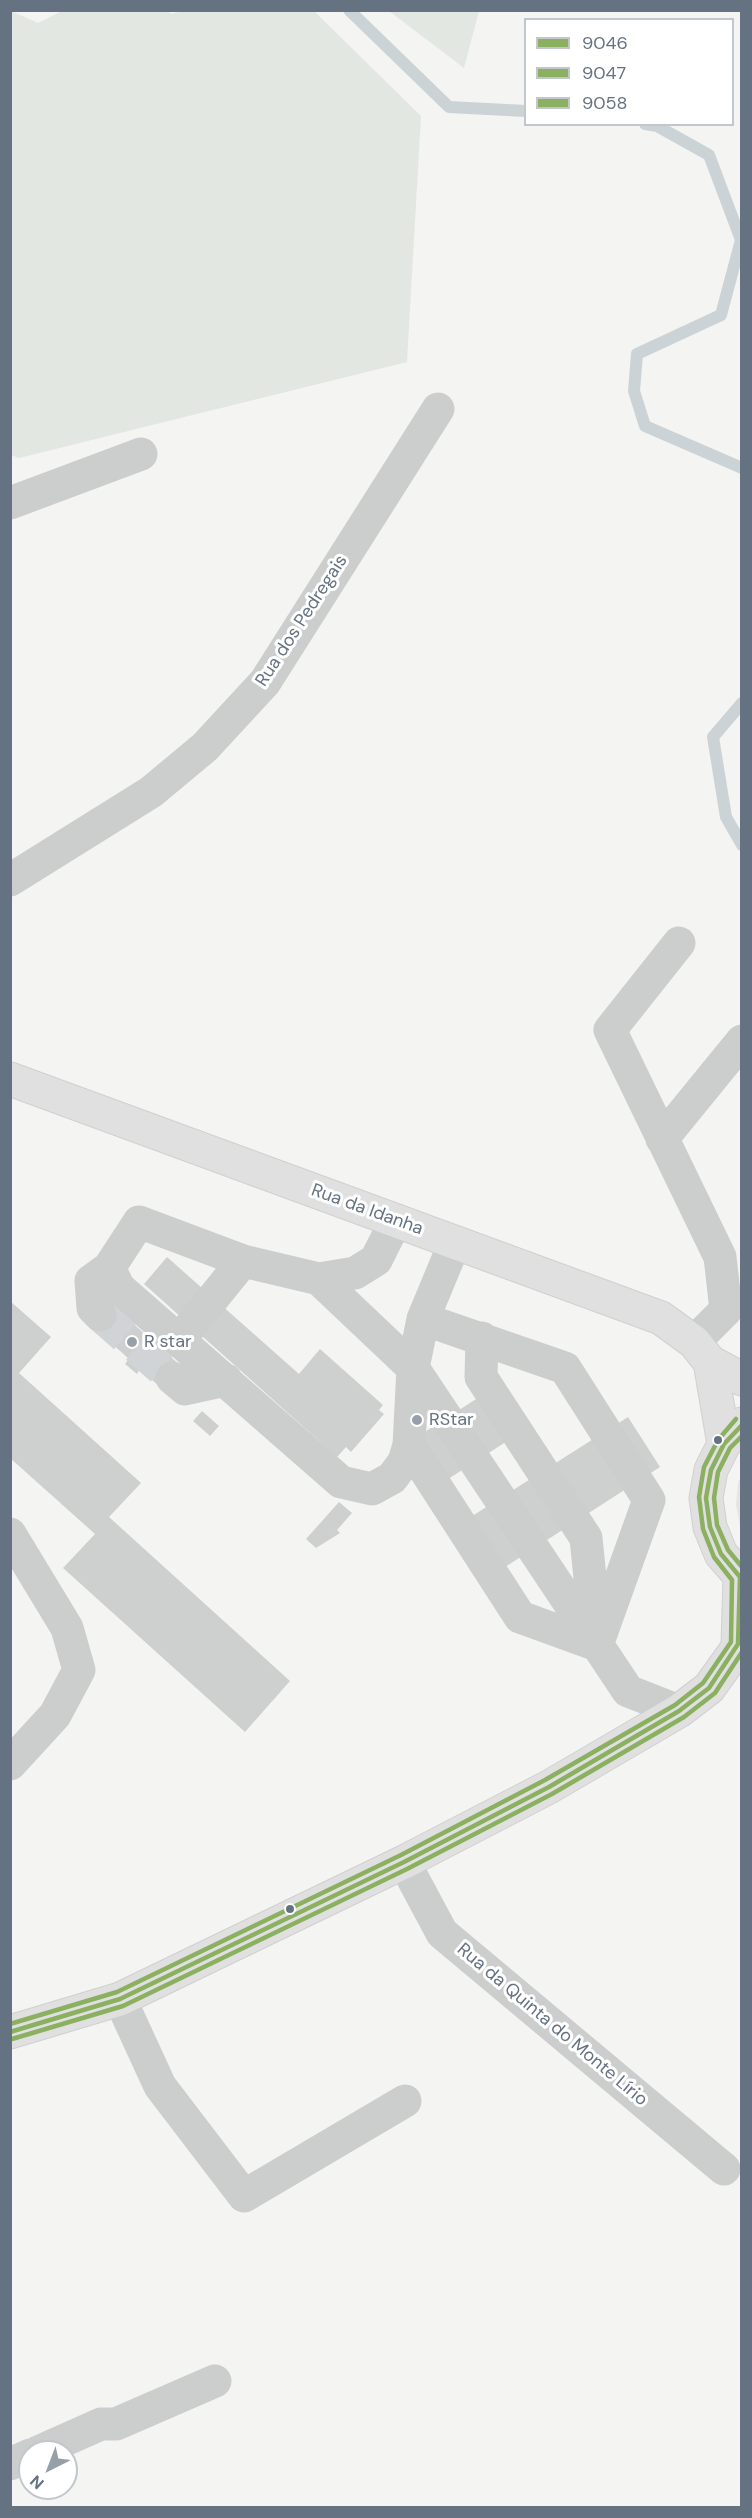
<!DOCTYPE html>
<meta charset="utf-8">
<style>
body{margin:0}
#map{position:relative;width:752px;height:2518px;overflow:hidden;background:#f4f4f2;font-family:"DM Sans",sans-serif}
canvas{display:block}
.frame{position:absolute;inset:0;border:12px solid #657282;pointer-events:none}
.legend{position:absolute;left:524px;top:18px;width:210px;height:108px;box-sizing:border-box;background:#fff;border:2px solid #c1c7cd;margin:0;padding:8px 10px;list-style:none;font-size:18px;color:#657282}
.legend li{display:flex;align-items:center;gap:12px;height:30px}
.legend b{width:30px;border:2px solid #c1c7cd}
.north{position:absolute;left:18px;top:2440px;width:60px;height:60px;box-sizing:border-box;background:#fff;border:2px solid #c1c7cd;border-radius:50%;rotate:222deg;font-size:16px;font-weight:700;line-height:24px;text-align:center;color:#657282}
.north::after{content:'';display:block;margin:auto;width:21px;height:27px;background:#97a0a9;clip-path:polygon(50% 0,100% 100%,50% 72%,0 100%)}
</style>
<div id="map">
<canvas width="752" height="2518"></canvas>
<div class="frame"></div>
<ul class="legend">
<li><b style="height:8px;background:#8bb060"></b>9046</li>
<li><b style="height:8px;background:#8bb060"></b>9047</li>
<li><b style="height:8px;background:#8bb060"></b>9058</li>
</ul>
<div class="north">N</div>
</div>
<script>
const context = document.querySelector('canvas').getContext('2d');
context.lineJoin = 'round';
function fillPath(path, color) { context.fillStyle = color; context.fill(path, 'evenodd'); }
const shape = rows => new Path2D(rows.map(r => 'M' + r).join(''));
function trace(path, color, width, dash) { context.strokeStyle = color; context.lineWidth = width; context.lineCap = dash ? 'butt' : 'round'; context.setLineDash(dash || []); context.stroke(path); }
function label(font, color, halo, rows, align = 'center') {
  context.font = font + ' "DM Sans",sans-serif'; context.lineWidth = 6; context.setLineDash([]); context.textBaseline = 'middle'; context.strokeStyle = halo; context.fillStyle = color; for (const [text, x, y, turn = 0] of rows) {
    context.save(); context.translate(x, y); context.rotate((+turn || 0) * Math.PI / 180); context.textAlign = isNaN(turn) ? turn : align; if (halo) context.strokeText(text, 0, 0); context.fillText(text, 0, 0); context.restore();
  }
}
const green = shape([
 [62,11,167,10,171,14,187,10,314,11,421,116,407,362,19,458,11,455,11,11,38,23],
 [389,11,479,11,464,68],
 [741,1476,741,1530,736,1505,738,1483]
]);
const stream = shape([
 [349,10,449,107,526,111],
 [645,124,657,126,709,155,741,240,721,315,637,354,634,391,645,426,742,468],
 [742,703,713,737,726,817,742,845]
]);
const building = shape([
 [167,1257,299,1374,320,1349,383,1405,379,1410,384,1414,351,1452,346,1447,337,1457,144,1284],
 [10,1301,51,1337,19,1373,141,1483,109,1517,290,1681,245,1732,63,1568,95,1534,10,1458],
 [110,1303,182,1367,162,1389,140,1369,137,1374,125,1364,129,1359,91,1325],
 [498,1385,526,1429,445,1481,417,1437],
 [202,1411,219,1426,210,1436,193,1421],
 [628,1417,660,1467,502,1569,469,1518],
 [339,1502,352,1513,337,1530,340,1533,316,1548,306,1539]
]);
const minorTunnel = shape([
 [100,1315,172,1378]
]);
const minor = shape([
 [10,503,141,454],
 [10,880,151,792,205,747,265,682,438,409],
 [679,943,610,1030,720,1257,726,1310,694,1342],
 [662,1139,742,1041],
 [455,1242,423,1319,413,1368,628,1691,679,1711],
 [109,1268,119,1288,341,1482,372,1489,392,1478,404,1462,409,1445,413,1368,319,1279],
 [100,1315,93,1308,91,1281,109,1268,139,1222,243,1261,319,1279,355,1273,376,1260,396,1220],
 [423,1319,565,1368,649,1500,597,1645],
 [482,1338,481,1377,586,1538,596,1637],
 [180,1339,243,1261],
 [172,1378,185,1389,226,1380],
 [409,1445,520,1617,597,1645],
 [10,1534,67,1628,79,1670,55,1715,10,1764],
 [404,1862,442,1933,724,2169],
 [120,1999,160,2086,244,2196,405,2101],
 [38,2452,101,2424,116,2424,215,2381],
 [10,2464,30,2455]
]);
const major = shape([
 [10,1079,661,1318,694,1342,710,1362,742,1379],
 [710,1362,724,1444],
 [742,1424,724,1444,711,1470,706,1498,710,1527,721,1554,742,1578],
 [738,1644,740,1577],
 [10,2032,120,1999,404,1862,549,1787,679,1711,709,1688,742,1642]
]);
const bus1 = shape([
 [10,2032,120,1999,404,1862,549,1787,679,1711,709,1688,738,1644,740,1577,721,1554,710,1527,706,1498,711,1470,724,1444,742,1425]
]);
const bus2 = shape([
 [742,1436,730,1448,718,1472,714,1498,717,1525,728,1550,742,1567],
 [12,2039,123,2006,407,1869,552,1794,684,1717,715,1693,742,1652]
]);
const bus3 = shape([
 [10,2024,117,1992,401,1855,545,1780,675,1705,703,1683,731,1642,732,1580,714,1557,703,1529,699,1497,704,1467,718,1440,736,1419]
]);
const markers = [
 [132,1342,6,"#97a0a9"],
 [417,1420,6,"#97a0a9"],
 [718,1440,5,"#657282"],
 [290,1909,5,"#657282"]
];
const streetNames = [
 ["Rua dos Pedregais",302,621,-57],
 ["Rua da Idanha",367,1210,20],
 ["Rua da Quinta do Monte Lírio",552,2025,40]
];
const poiNames = [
 ["R star",144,1342],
 ["RStar",429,1420]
];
fillPath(green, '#e3e7e1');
trace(stream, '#ccd3d6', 12);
fillPath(building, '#cecfcf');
trace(minorTunnel, '#d0d4d6', 33, [33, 16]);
trace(major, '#d0d0d0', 35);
trace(minor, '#cccdcd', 33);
trace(major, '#e0e0e1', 33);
trace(bus1, '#8bb060', 4.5);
trace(bus2, '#8bb060', 4.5);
trace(bus3, '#8bb060', 4.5);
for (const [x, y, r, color] of markers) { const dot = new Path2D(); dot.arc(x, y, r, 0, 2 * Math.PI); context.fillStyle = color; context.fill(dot); trace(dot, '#fff', 2); }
label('18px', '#657282', '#fff', streetNames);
label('18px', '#657282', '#fff', poiNames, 'left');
</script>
